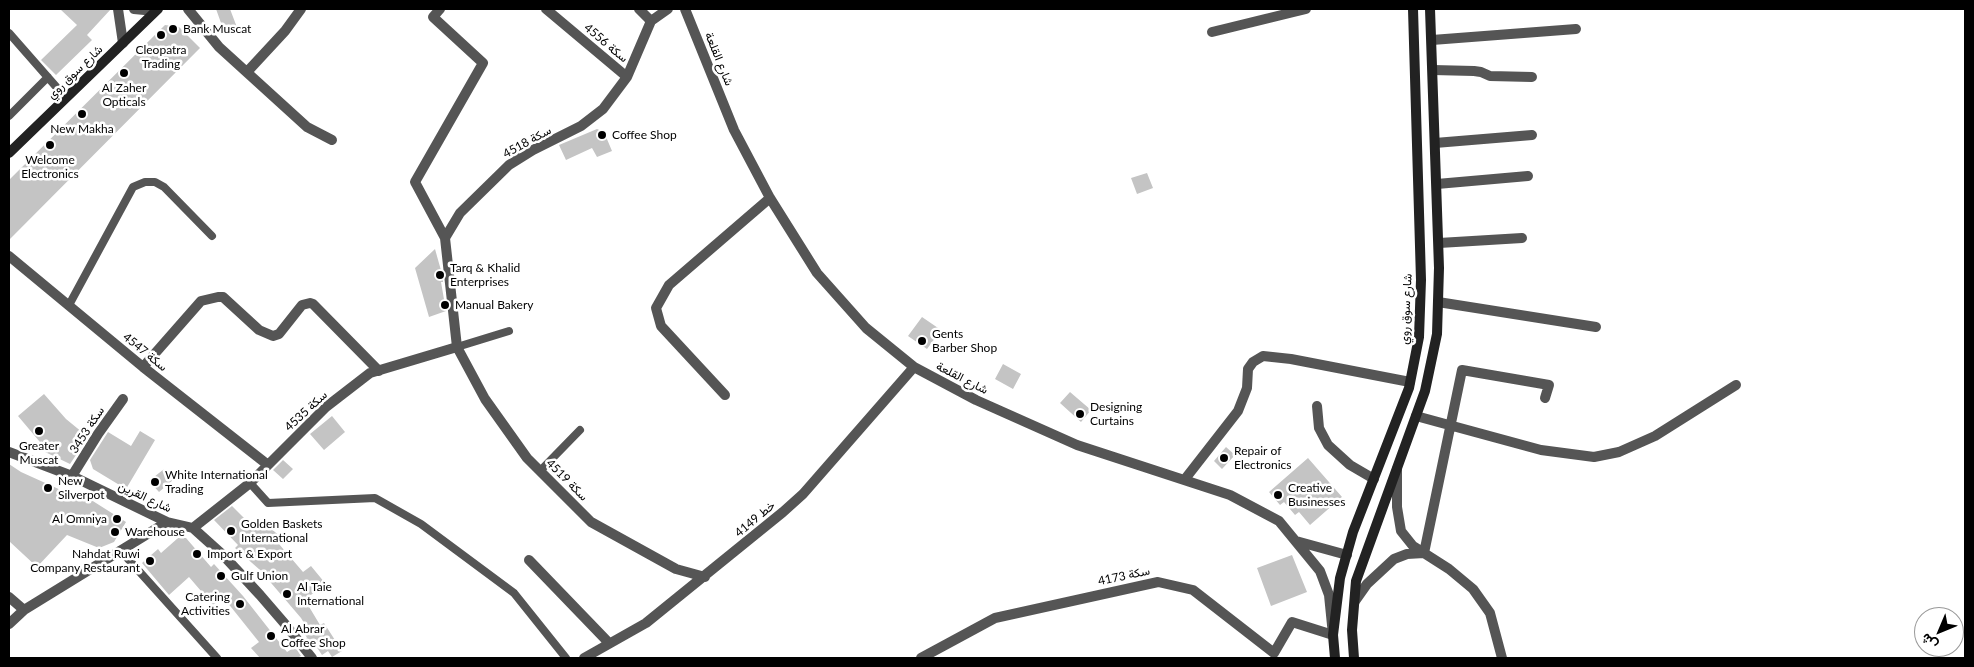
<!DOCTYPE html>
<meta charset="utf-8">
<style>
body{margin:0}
#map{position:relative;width:1974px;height:667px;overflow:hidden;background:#fff;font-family:Lato,Vazirmatn,sans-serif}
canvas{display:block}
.frame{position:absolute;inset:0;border:10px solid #000;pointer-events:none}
.north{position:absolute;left:1914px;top:607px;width:50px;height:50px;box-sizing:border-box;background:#fff;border:1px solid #999;border-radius:50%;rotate:225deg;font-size:14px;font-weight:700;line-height:20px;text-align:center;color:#000}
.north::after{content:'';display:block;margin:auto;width:18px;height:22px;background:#000;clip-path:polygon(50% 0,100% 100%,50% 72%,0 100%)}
</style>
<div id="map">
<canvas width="1974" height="667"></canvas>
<div class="frame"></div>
<div class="north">ش</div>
</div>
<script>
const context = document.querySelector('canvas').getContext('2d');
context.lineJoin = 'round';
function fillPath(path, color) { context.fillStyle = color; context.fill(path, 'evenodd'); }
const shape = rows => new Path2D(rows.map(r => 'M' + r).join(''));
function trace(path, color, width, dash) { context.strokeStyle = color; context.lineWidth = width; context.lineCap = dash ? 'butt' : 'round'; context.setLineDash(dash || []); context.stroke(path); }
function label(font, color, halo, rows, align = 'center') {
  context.font = font + ' Lato,Vazirmatn,sans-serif'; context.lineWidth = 5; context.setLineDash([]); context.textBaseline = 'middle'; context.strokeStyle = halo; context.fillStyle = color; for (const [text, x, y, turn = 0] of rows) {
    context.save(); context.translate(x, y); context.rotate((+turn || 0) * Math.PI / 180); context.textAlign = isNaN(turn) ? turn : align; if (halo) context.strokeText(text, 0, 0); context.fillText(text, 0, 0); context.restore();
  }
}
const building = shape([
 [60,9,111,9,87,35,92,40,56,75,41,60,77,25],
 [216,9,230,9,238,30,225,34],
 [165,25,179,27,200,48,9,240,9,180],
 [597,129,604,132,612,151,597,157,592,148,566,160,559,145],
 [1147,173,1153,188,1137,194,1131,178],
 [435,249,442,274,443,282,441,282,446,311,429,317,415,268],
 [922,317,941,330,927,349,908,336],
 [1003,364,1021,374,1013,389,995,379],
 [1070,392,1091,410,1081,422,1060,403],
 [44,394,66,419,88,437,70,464,43,451,45,448,18,416],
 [332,416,345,432,324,450,310,434],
 [140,431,155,440,126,489,93,469,90,460,108,432,131,446],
 [1226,447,1235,455,1222,469,1214,461],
 [1308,458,1342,497,1310,525,1299,512,1295,515,1284,502,1280,505,1269,492],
 [283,460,293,469,283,479,273,470],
 [9,464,21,472,74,496,77,491,126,522,114,542,99,548,67,535,37,567,9,541],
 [164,469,173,480,159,492,149,481],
 [232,506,253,527,260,519,283,539,279,544,303,572,311,566,325,583,305,600,320,625,324,623,342,651,332,657,328,651,322,655,316,646,313,648,306,639,307,638,305,634,309,631,301,618,260,570,235,548,238,545,214,520],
 [178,538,186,538,211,567,214,564,243,596,287,652,295,647,301,656,297,658,260,658,251,648,259,642,223,597,213,605,189,577,169,595,142,563,158,549,161,553],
 [1292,555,1307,592,1271,606,1257,568]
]);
const service = shape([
 [9,33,66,98],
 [9,116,48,77],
 [69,305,133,187,145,182,155,182,164,187,212,236],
 [457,347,509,331],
 [540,471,580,430],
 [250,483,268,503,375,498,421,524,514,593,566,658],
 [120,550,217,658]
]);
const minor = shape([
 [118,9,123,43],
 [134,9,155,11],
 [188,9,219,47,307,127,332,140],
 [440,9,433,17,483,63,415,182,445,238],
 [546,9,627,77],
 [639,9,651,21],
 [668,9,651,21,627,77,603,109,581,126,533,150,509,165,460,213,445,238,457,347,485,399,527,458,591,522,676,569,705,577],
 [685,9,734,130,770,198,817,273,866,328,914,367,976,400,1077,445,1230,495,1279,521,1320,571,1329,595,1333,635,1292,622,1274,653,1193,590,1158,582,995,618,921,658],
 [1212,32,1306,9],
 [1432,40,1576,29],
 [1433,70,1474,71,1481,72,1490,76,1532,77],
 [247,72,285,31,301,9],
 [1435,143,1532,135],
 [1437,184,1528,176],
 [1439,243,1522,238],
 [9,256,143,367,268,465],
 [1438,302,1596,327],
 [143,367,201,301,218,297,223,297,259,330,273,336,279,334,302,305,310,303,313,304,379,371],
 [725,395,661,326,656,308,669,285,770,198],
 [1317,406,1319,428,1328,445,1350,465,1374,479],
 [1416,416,1541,450,1594,457,1619,452,1655,436,1736,385],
 [9,452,72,476,167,522,193,528,223,555,260,595,285,624,312,658],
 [1397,469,1397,507,1401,531,1413,546,1449,569,1473,589,1490,613,1502,658],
 [72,476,98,434,123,399],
 [1185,479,1238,411,1247,388,1248,369,1253,362,1263,356,1291,359,1410,382],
 [193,528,250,483,326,407,370,373,457,347],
 [1296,541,1347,555],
 [1424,553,1462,370,1549,385,1545,398],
 [529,560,609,643],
 [9,597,24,610],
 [1355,601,1367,584,1394,559,1407,554,1424,553],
 [9,624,24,610,167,522],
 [584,658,646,623,783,512,803,494,914,367]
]);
const secondary = shape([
 [9,153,158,9],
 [1335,658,1333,635,1340,578,1353,532,1409,388,1419,337,1421,280,1413,9],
 [1354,658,1352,630,1356,581,1425,391,1437,334,1439,268,1430,9]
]);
const markers = [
 [173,29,5,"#000"],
 [161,35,5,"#000"],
 [124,73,5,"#000"],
 [82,114,5,"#000"],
 [602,135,5,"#000"],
 [50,145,5,"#000"],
 [440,275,5,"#000"],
 [445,305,5,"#000"],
 [922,341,5,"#000"],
 [1080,414,5,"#000"],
 [39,431,5,"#000"],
 [1224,458,5,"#000"],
 [155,482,5,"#000"],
 [48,488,5,"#000"],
 [1278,495,5,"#000"],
 [117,519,5,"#000"],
 [231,531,5,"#000"],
 [115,532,5,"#000"],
 [197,554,5,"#000"],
 [150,561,5,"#000"],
 [221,576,5,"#000"],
 [287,594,5,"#000"],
 [240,604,5,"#000"],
 [271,636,5,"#000"]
];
const poiNames = [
 ["Bank Muscat",183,29],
 ["Cleopatra",161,50,"center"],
 ["Trading",161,64,"center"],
 ["Al Zaher",124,88,"center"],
 ["Opticals",124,102,"center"],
 ["New Makha",82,129,"center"],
 ["Coffee Shop",612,135],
 ["Welcome",50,160,"center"],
 ["Electronics",50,174,"center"],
 ["Tarq & Khalid",450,268],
 ["Enterprises",450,282],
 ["Manual Bakery",455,305],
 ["Gents",932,334],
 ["Barber Shop",932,348],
 ["Designing",1090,407],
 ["Curtains",1090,421],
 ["Greater",39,446,"center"],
 ["Muscat",39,460,"center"],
 ["Repair of",1234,451],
 ["Electronics",1234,465],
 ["White International",165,475],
 ["Trading",165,489],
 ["New",58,481],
 ["Silverpot",58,495],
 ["Creative",1288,488],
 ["Businesses",1288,502],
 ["Al Omniya",107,519,"right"],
 ["Golden Baskets",241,524],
 ["International",241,538],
 ["Warehouse",125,532],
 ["Nahdat Ruwi",140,554,"right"],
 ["Company Restaurant",140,568,"right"],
 ["Import & Export",207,554],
 ["Gulf Union",231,576],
 ["Al Taie",297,587],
 ["International",297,601],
 ["Catering",230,597,"right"],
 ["Activities",230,611,"right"],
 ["Al Abrar",281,629],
 ["Coffee Shop",281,643]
];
const streetNames = [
 ["سكة 4556",606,43,40],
 ["شارع القلعة",719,59,68],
 ["شارع سوق روي",75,72,-44],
 ["سكة 4518",527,142,-29],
 ["شارع سوق روي",1406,309,-87],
 ["سكة 4547",145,352,39],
 ["شارع القلعة",962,378,27],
 ["سكة 4535",306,411,-43],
 ["سكة 3453",87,430,-57],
 ["سكة 4519",567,480,45],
 ["شارع القرين",145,497,25],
 ["4149 خط",755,519,-40],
 ["سكة 4173",1124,576,-12]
];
fillPath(building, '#c4c4c4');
trace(service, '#555', 8);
trace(minor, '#555', 10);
trace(secondary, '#222', 10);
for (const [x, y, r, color] of markers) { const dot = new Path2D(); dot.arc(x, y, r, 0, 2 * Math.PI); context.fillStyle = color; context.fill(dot); trace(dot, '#fff', 2); }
label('12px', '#000', '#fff', poiNames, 'left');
label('12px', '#000', '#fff', streetNames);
</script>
